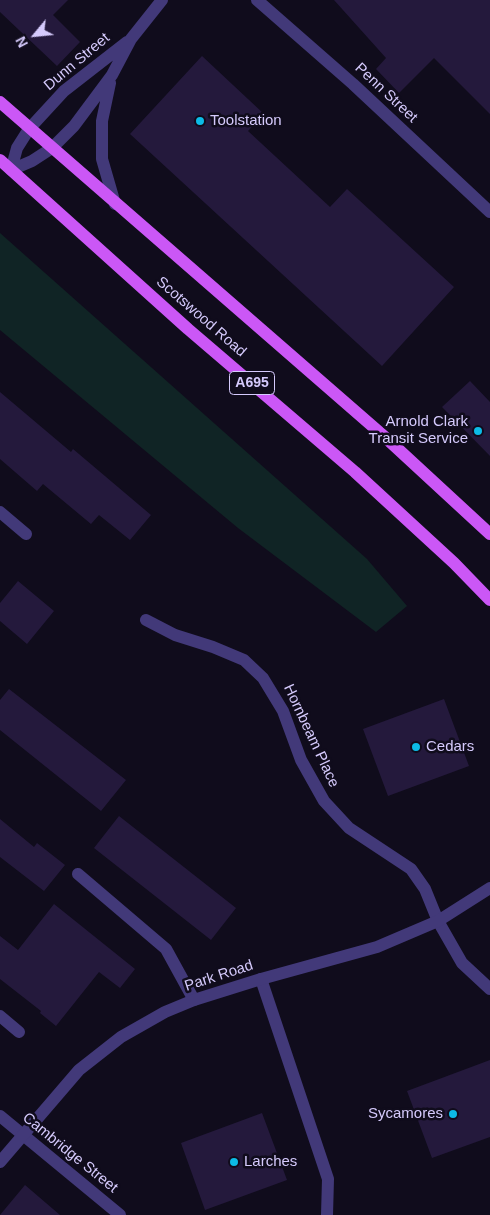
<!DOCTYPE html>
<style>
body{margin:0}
#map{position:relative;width:490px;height:1215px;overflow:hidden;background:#100c1c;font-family:Arial,sans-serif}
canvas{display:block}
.north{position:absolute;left:10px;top:10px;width:50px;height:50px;-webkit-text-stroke:4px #100c1c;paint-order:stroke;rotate:242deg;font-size:14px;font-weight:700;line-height:20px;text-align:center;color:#d5cafc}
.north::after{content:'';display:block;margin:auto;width:18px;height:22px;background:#d5cafc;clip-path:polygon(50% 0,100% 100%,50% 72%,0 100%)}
</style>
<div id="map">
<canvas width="490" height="1215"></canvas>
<div class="north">N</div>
</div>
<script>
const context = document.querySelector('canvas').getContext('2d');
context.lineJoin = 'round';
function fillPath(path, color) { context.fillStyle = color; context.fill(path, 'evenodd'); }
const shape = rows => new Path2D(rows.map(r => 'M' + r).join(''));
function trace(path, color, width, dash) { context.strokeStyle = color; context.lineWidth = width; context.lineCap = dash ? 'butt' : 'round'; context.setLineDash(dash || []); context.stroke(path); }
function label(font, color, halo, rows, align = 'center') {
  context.font = font + ' Arial,sans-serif'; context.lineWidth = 5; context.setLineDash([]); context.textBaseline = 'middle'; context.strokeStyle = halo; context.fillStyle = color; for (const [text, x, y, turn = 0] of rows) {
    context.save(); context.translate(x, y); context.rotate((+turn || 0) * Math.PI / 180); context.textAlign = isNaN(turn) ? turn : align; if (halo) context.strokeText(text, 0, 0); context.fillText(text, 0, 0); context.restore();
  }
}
const green = shape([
 [0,233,367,559,407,606,376,632,238,528,0,330]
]);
const building = shape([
 [0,0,68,0,53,15,80,42,57,66,0,12],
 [334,0,490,0,490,114,434,58,399,93,376,69,386,58],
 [202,56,264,114,248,131,330,207,347,189,454,287,382,366,130,134],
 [470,381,490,402,490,456,442,407],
 [0,392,71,452,73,449,151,515,130,540,99,515,91,524,43,484,37,491,0,459],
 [18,581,54,611,27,644,0,621,0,603],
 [9,689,126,780,101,811,0,730,0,700],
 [444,699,469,766,388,796,363,729],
 [119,816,236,908,211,940,94,848],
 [0,819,34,847,37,843,65,865,44,891,0,857],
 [54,904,135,969,120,988,99,972,56,1026,40,1013,41,1011,0,979,0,936,18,950],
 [490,1060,490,1137,432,1158,407,1091],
 [262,1113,287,1180,205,1210,181,1143],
 [25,1185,60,1215,0,1215]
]);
const minor = shape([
 [0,512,26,534],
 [146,620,175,635,213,647,244,660,263,678,283,711,301,760,324,801,349,828,411,869,425,889,438,921,462,963,490,989],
 [78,874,166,949,194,1000],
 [261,979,328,1179,327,1215],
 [0,1016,19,1032],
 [0,1116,120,1215]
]);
const tertiary = shape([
 [257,0,353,84,490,212],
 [110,83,102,121,102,159,115,204],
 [11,170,32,161,52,148,74,126,112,75,131,39,162,0],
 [11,170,17,148,29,129,64,91,127,42],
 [0,1162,79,1070,121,1037,165,1012,194,1000,261,979,377,947,438,921,490,888]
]);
const primary = shape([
 [0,102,386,438,490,534],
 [0,160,188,329,355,472,454,563,490,600]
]);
const markers = [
 [200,121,5,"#0cbbe6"],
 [478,431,5,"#0cbbe6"],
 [416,747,5,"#0cbbe6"],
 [453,1114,5,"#0cbbe6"],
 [234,1162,5,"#0cbbe6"]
];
const shields = [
 [252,383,45]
];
const shieldNames = [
 ["A695",252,383]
];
const streetNames = [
 ["Dunn Street",77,62,-40],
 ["Penn Street",386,93,43],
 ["Scotswood Road",201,317,41],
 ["Hornbeam Place",311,736,65],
 ["Park Road",219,976,-18],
 ["Cambridge Street",70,1153,39]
];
const poiNames = [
 ["Toolstation",210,121],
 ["Arnold Clark",468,422,"right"],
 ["Transit Service",468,439,"right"],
 ["Cedars",426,747],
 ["Sycamores",443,1114,"right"],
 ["Larches",244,1162]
];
fillPath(green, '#102425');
fillPath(building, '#24193c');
trace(minor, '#423979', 12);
trace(tertiary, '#423979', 12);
trace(primary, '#cb57f6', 12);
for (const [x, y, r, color] of markers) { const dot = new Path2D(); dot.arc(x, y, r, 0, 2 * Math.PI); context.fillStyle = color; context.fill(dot); trace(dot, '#100c1c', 2); }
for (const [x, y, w] of shields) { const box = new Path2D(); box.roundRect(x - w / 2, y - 11.5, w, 23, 4); context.fillStyle = '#100c1c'; context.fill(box); trace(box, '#d5cafc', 1); }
label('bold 14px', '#d5cafc', null, shieldNames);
label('15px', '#d5cafc', '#100c1c', streetNames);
label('15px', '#d5cafc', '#100c1c', poiNames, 'left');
</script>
